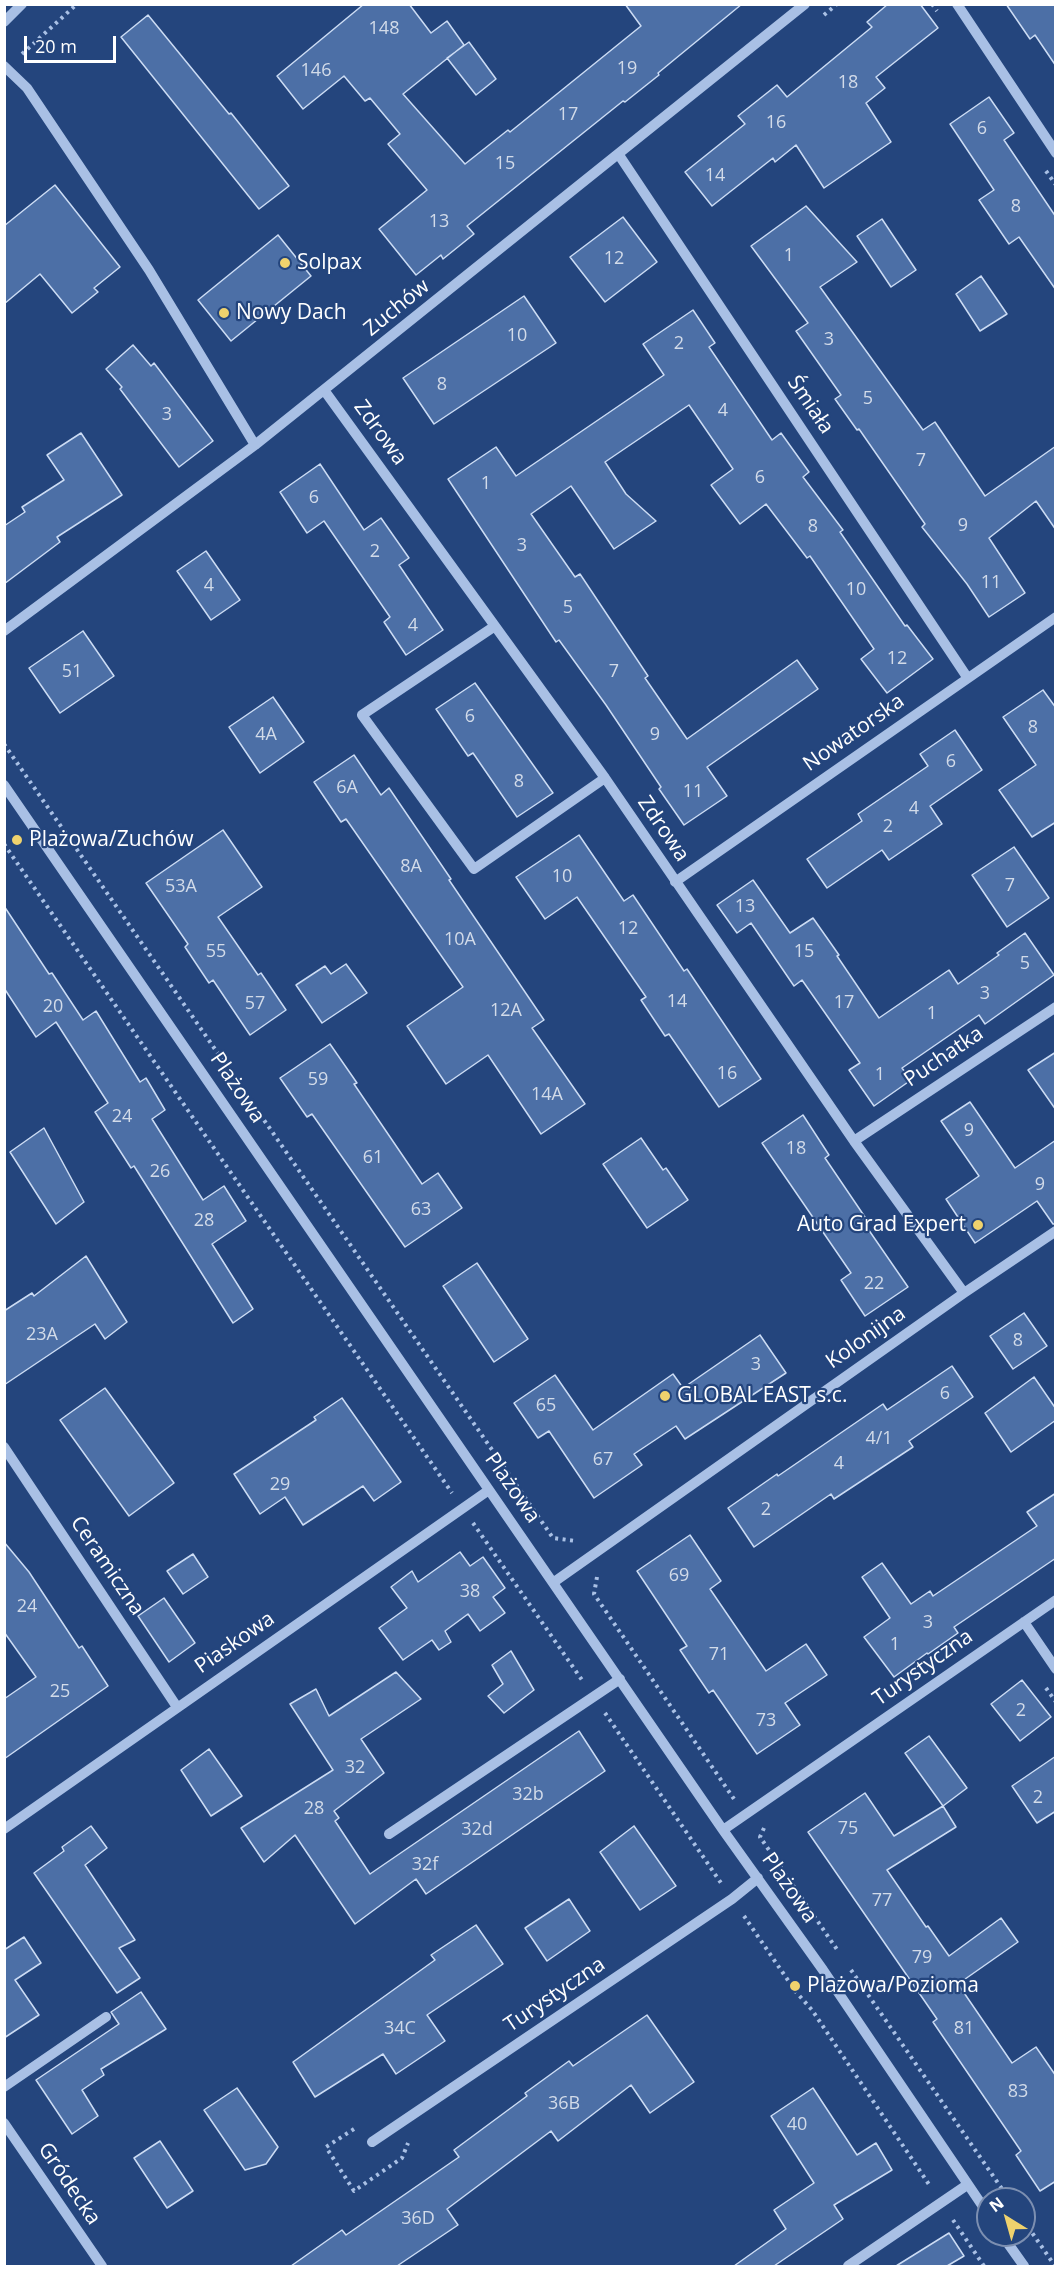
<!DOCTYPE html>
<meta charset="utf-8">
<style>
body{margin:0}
#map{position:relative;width:1060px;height:2271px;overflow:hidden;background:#24457d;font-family:"Open Sans",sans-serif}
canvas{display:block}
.frame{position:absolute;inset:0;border:6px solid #fff;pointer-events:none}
.north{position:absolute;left:976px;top:2187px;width:60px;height:60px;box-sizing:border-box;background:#24457d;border:2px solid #7c8fb1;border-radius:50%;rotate:323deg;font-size:16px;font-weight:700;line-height:24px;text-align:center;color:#fff}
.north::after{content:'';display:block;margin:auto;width:21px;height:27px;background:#efd26d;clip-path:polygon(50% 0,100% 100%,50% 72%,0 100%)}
.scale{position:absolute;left:24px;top:36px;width:92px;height:27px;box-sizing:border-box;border:3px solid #fff;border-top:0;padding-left:8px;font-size:18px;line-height:21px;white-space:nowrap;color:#fff;-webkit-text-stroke:4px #24457d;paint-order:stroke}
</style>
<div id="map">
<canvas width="1060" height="2271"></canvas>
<div class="frame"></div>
<div class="north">N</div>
<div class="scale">20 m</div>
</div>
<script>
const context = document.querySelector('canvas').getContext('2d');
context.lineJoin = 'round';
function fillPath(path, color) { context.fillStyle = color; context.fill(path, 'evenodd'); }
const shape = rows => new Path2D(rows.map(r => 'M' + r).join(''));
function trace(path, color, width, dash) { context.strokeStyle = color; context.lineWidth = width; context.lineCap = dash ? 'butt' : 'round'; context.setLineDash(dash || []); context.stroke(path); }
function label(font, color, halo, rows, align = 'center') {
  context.font = font + ' "Open Sans",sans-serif'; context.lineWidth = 4.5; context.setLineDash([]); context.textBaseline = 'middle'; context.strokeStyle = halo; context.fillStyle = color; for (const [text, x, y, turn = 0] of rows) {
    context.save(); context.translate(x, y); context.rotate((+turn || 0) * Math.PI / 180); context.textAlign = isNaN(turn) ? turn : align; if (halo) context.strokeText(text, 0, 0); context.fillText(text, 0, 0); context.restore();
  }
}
const building = shape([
 [364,4,409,4,431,33,447,21,464,45,403,94,465,164,508,130,510,132,641,26,625,4,742,4,658,73,659,75,625,102,623,101,467,226,474,234,443,259,441,255,416,275,379,229,427,190,388,144,400,134,370,98,365,101,344,76,303,109,277,76,364,4],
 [888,4,920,4,938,28,876,77,885,88,866,103,891,142,824,188,796,145,775,162,773,158,712,206,685,172,745,124,738,116,777,85,787,97,872,27,867,22,888,4],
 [1006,4,1056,4,1056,66,1035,35,1030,39,1006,4],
 [148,15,229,114,231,113,289,186,259,209,121,37,148,15],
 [469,42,496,79,476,95,447,58,469,42],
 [989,97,1014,133,1004,140,1056,217,1056,290,1019,237,1009,244,979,200,994,190,950,124,989,97],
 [55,185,120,267,94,288,98,292,72,313,40,274,4,304,4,226,55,185],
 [806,206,857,262,820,287,923,430,935,422,985,496,1056,446,1056,530,1036,501,989,538,1025,593,989,617,967,584,922,527,925,524,859,429,857,430,835,399,841,395,796,331,808,323,751,246,806,206],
 [623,217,657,262,605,302,570,257,623,217],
 [882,219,916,270,891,287,857,236,882,219],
 [278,235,311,276,231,341,198,300,278,235],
 [981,276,1007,314,980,331,956,294,981,276],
 [524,296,556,343,434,424,403,378,524,296],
 [693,310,715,343,709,347,772,440,781,433,809,472,803,477,843,530,840,532,905,626,907,625,933,659,887,693,861,659,874,649,810,556,807,558,766,504,740,524,711,485,733,469,689,405,605,462,626,494,656,521,614,549,571,486,531,514,575,577,580,574,648,676,645,678,687,739,797,660,818,689,707,767,727,796,684,825,659,789,661,787,606,705,559,640,556,642,448,479,496,447,516,476,664,375,643,344,693,310],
 [133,345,151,366,154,363,213,441,179,467,120,389,122,387,106,369,133,345],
 [81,433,122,495,57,537,60,542,4,584,4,526,25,512,22,507,64,480,47,455,81,433],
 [320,464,364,530,381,518,409,558,399,565,443,630,406,655,384,622,390,617,324,521,307,533,280,492,320,464],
 [206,551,240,600,211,620,177,571,206,551],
 [83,631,114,676,60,713,29,668,83,631],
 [475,683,553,793,517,817,473,753,468,756,436,709,475,683],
 [1043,690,1056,708,1056,822,1032,837,999,790,1036,765,1003,717,1043,690],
 [273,697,304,742,260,773,229,727,273,697],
 [955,730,982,770,930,806,942,824,889,860,882,850,827,888,807,859,862,821,858,814,928,766,920,754,955,730],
 [354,755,381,795,389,788,451,879,449,880,544,1020,532,1028,585,1104,541,1134,488,1055,446,1084,407,1026,463,987,346,819,341,822,314,782,354,755],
 [223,830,262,887,218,917,258,975,261,973,286,1010,250,1035,213,980,209,983,185,947,188,944,146,883,223,830],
 [579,835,624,901,633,895,684,971,687,969,761,1079,719,1107,669,1034,665,1036,641,1000,646,997,577,897,545,919,516,877,579,835],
 [1014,847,1049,898,1007,927,972,875,1014,847],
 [753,880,790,933,813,918,839,955,837,956,879,1018,949,970,958,984,999,955,997,953,1025,933,1054,975,985,1024,979,1015,902,1068,911,1080,874,1106,849,1070,860,1063,802,980,794,986,751,923,737,933,717,905,753,880],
 [4,906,49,974,52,973,83,1020,96,1011,140,1082,146,1078,165,1110,152,1119,203,1200,224,1186,246,1221,212,1244,253,1309,233,1323,134,1166,131,1168,95,1112,108,1103,56,1022,36,1037,4,988,4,906],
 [346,964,367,993,322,1023,296,985,325,966,331,974,346,964],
 [330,1044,357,1083,354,1084,422,1184,438,1173,462,1208,405,1247,312,1114,307,1117,280,1078,330,1044],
 [1056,1052,1056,1110,1028,1070,1056,1052],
 [970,1102,1015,1168,1056,1140,1056,1224,1053,1224,1037,1201,975,1243,946,1199,979,1176,941,1121,970,1102],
 [803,1115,829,1155,825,1158,869,1223,866,1226,908,1287,865,1316,841,1280,851,1273,762,1143,803,1115],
 [44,1128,84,1202,56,1224,10,1152,44,1128],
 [641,1138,663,1170,666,1168,688,1200,647,1228,603,1164,641,1138],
 [86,1256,127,1322,105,1339,95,1324,4,1385,4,1311,32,1293,34,1296,86,1256],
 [477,1263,528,1339,494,1362,443,1286,477,1263],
 [1024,1313,1047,1346,1013,1369,990,1336,1024,1313],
 [760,1335,786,1373,685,1439,676,1426,634,1454,642,1465,594,1498,549,1431,538,1438,514,1403,555,1375,593,1430,673,1374,683,1388,760,1335],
 [952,1366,973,1397,909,1441,913,1447,834,1499,831,1494,754,1547,728,1508,777,1474,778,1476,883,1404,887,1410,952,1366],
 [1034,1377,1056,1409,1056,1420,1011,1452,985,1413,1034,1377],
 [105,1388,174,1483,129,1516,60,1420,105,1388],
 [342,1398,401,1482,374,1501,363,1486,303,1525,285,1497,260,1514,234,1474,316,1420,314,1417,342,1398],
 [1056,1493,1056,1558,954,1627,958,1633,928,1654,927,1653,894,1677,864,1637,890,1618,862,1577,882,1563,911,1604,930,1591,933,1596,1037,1526,1027,1512,1056,1493],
 [690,1535,721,1581,710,1589,766,1671,806,1644,827,1675,785,1703,800,1725,757,1754,713,1690,709,1693,680,1650,687,1646,637,1571,690,1535],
 [4,1542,29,1572,79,1648,82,1646,108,1686,4,1759,4,1699,36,1677,4,1632,4,1542],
 [460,1552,470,1566,483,1557,505,1588,493,1597,505,1613,480,1631,468,1614,445,1631,451,1642,439,1650,432,1640,403,1660,379,1628,407,1608,391,1587,412,1571,418,1582,460,1552],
 [193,1554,208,1577,183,1594,167,1571,193,1554],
 [164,1598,195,1643,169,1662,138,1616,164,1598],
 [511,1651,534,1690,504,1713,488,1696,503,1684,492,1665,511,1651],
 [396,1672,421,1699,361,1739,384,1773,334,1811,339,1818,335,1821,370,1874,579,1731,605,1771,426,1894,416,1879,355,1924,295,1835,264,1862,241,1828,333,1770,290,1704,316,1689,329,1716,396,1672],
 [1022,1680,1051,1717,1020,1741,991,1704,1022,1680],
 [929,1736,967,1788,943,1806,905,1753,929,1736],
 [209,1749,242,1796,211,1816,181,1770,209,1749],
 [1056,1756,1056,1811,1037,1823,1012,1786,1056,1756],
 [865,1793,894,1836,943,1806,956,1827,887,1870,926,1927,928,1926,949,1956,1001,1918,1018,1942,958,1984,1012,2063,1036,2047,1056,2076,1056,2181,1040,2191,1016,2155,1021,2151,933,2022,937,2019,808,1832,865,1793],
 [91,1826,107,1848,85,1865,135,1940,119,1948,140,1978,117,1993,34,1873,64,1851,62,1847,91,1826],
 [634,1826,676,1886,640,1910,600,1852,634,1826],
 [569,1899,590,1931,547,1961,525,1928,569,1899],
 [476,1925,503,1964,427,2015,445,2041,396,2074,383,2054,315,2097,293,2062,435,1960,431,1955,476,1925],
 [24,1937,41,1963,15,1980,39,2015,4,2038,4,1950,24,1937],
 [141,1992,166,2029,101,2069,104,2075,82,2090,98,2116,72,2134,36,2080,119,2024,111,2012,141,1992],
 [647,2015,694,2082,650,2113,631,2085,558,2141,551,2131,447,2209,458,2225,397,2266,291,2266,342,2230,346,2235,459,2157,454,2150,527,2096,525,2093,569,2061,573,2066,647,2015],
 [237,2088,278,2147,266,2164,245,2170,204,2110,237,2088],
 [813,2088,857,2155,876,2143,892,2170,834,2205,843,2219,774,2266,734,2266,786,2229,774,2210,814,2183,771,2116,813,2088],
 [160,2141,193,2191,167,2208,134,2158,160,2141],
 [949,2233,964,2256,947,2266,896,2266,949,2233]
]);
const path = shape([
 [932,4,937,11],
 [824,15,837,4],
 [22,54,77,4],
 [1046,171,1056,185],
 [4,744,553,1538,576,1541],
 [4,844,452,1493],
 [473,1523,582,1680],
 [597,1577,594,1594,734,1799],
 [1046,1688,1056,1702],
 [605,1713,721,1883],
 [764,1828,760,1837,838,1951],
 [744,1916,796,1992,812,2010,930,2186],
 [851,1970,1009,2199],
 [354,2129,326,2147,354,2191,402,2158,408,2143],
 [953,2220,984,2266],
 [1024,2221,1055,2266]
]);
const minor = shape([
 [957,4,1056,153],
 [4,22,22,4],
 [4,66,27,88,149,270,255,445],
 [619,155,967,677],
 [324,390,605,778,854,1141,964,1293],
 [495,626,362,715,474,869,605,778],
 [4,631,255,445,805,4],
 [4,785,723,1830,823,1970,988,2214],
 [675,882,1056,617],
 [854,1141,1056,1007],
 [4,1447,177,1707],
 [554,1582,964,1293,1056,1231],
 [1024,1622,1056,1669],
 [4,1829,489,1490],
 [723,1830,1056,1600],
 [389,1834,620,1679],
 [4,2087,106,2017],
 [4,2123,102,2266],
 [372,2142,732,1899,758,1878],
 [1002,2235,1024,2266],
 [848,2266,967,2185]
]);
const markers = [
 [285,263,6,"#efd26d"],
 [224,313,6,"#efd26d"],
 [17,840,6,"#efd26d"],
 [978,1225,6,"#efd26d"],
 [665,1396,6,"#efd26d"],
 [795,1986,6,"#efd26d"]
];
const numberNames = [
 ["148",384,29],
 ["19",627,69],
 ["146",316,71],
 ["18",848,83],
 ["17",568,115],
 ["16",776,123],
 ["6",982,129],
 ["15",505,164],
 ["14",715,176],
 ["8",1016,207],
 ["13",439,222],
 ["1",789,256],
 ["12",614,259],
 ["10",517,336],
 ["3",829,340],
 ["2",679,344],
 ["8",442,385],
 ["5",868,399],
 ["4",723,411],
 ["3",167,415],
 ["7",921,461],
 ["6",760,478],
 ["1",486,484],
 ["6",314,498],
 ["9",963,526],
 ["8",813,527],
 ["3",522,546],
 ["2",375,552],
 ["11",991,583],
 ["4",209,586],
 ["10",856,590],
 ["5",568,608],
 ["4",413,626],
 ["12",897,659],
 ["51",72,672],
 ["7",614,672],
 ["6",470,717],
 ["8",1033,728],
 ["4A",266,735],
 ["9",655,735],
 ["6",951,762],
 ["8",519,782],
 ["6A",347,788],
 ["11",693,792],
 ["4",914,809],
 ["2",888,827],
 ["8A",411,867],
 ["10",562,877],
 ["7",1010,886],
 ["53A",181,887],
 ["13",745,907],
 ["12",628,929],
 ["10A",460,940],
 ["55",216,952],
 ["15",804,952],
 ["5",1025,964],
 ["3",985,994],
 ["14",677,1002],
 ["17",844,1003],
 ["57",255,1004],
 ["20",53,1007],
 ["12A",506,1011],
 ["1",932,1014],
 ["16",727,1074],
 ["1",880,1075],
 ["59",318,1080],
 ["14A",547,1095],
 ["24",122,1117],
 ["9",969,1131],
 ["18",796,1149],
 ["61",373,1158],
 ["26",160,1172],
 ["9",1040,1185],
 ["63",421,1210],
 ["28",204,1221],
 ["22",874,1284],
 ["23A",42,1335],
 ["8",1018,1341],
 ["3",756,1365],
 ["6",945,1394],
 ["65",546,1406],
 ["4/1",879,1439],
 ["67",603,1460],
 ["4",839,1464],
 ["29",280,1485],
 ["2",766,1510],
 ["69",679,1576],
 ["38",470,1592],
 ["24",27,1607],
 ["3",928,1623],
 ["1",895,1645],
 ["71",719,1655],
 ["25",60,1692],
 ["2",1021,1711],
 ["73",766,1721],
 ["32",355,1768],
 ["32b",528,1795],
 ["2",1038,1798],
 ["28",314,1809],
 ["75",848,1829],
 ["32d",477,1830],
 ["32f",425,1865],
 ["77",882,1901],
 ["79",922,1958],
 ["34C",400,2029],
 ["81",964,2029],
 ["83",1018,2092],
 ["36B",564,2104],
 ["40",797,2125],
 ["36D",418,2219]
];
const poiNames = [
 ["Solpax",297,263],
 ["Nowy Dach",236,313],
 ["Plażowa/Zuchów",29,840],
 ["Auto Grad Expert",966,1225,"right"],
 ["GLOBAL EAST s.c.",677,1396],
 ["Plażowa/Pozioma",807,1986]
];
const streetNames = [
 ["Zuchów",397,308,-39],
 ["Śmiała",810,405,56],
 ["Zdrowa",380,433,54],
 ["Nowatorska",854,733,-35],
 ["Zdrowa",663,829,56],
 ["Puchatka",944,1057,-34],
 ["Plażowa",237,1088,56],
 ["Kolonijna",866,1338,-35],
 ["Plażowa",512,1488,55],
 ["Ceramiczna",107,1566,56],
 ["Piaskowa",235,1643,-35],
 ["Turystyczna",923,1668,-35],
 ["Plażowa",789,1888,55],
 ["Turystyczna",555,1995,-34],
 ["Gródecka",69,2184,56]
];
fillPath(building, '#4c6fa6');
trace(building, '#ccdcf4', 1.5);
trace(path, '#a9c0e5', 4, [3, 4.5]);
trace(minor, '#a9c0e5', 10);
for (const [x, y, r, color] of markers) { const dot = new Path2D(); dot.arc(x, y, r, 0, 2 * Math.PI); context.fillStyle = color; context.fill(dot); trace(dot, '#24457d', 2); }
label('18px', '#d2dbe9', null, numberNames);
label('21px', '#fff', '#24457d', poiNames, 'left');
label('21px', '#fff', '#24457d', streetNames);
</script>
